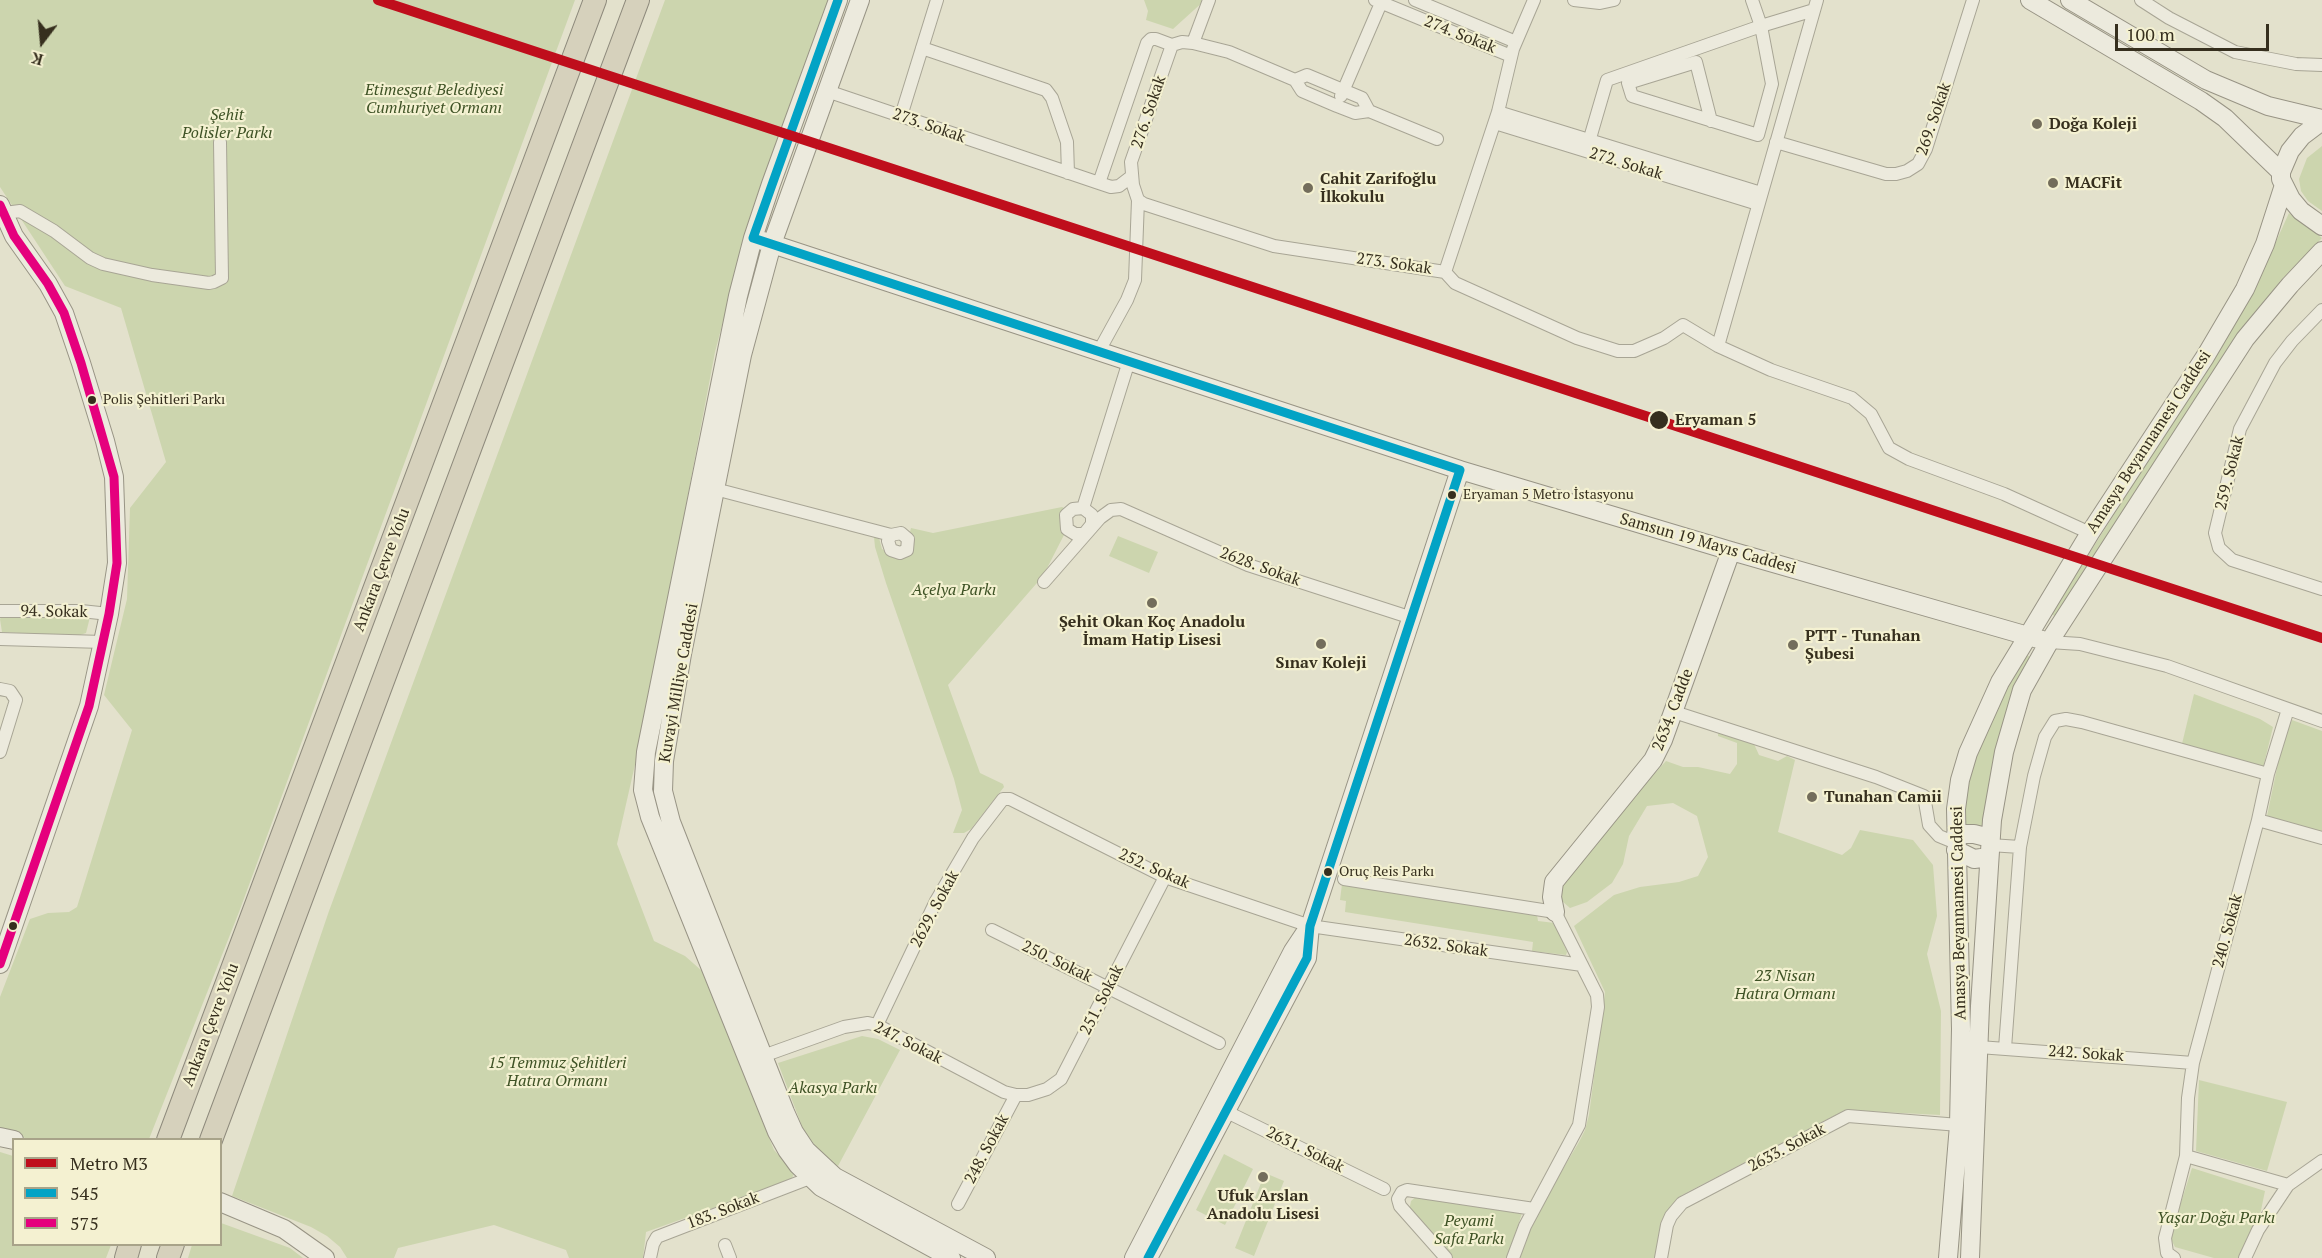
<!DOCTYPE html>
<meta charset="utf-8">
<style>
body{margin:0}
#map{position:relative;width:2322px;height:1258px;overflow:hidden;background:#e3e1cc;font-family:"PT Serif",serif}
canvas{display:block}
.legend{position:absolute;left:12px;top:1138px;width:210px;height:108px;box-sizing:border-box;background:#f4f1d1;border:2px solid #a8a389;margin:0;padding:8px 10px;list-style:none;font-size:18px;color:#362f1e}
.legend li{display:flex;align-items:center;gap:12px;height:30px}
.legend b{width:30px;border:2px solid #a8a389}
.north{position:absolute;left:12px;top:12px;width:60px;height:60px;-webkit-text-stroke:4px #f4f1d1;paint-order:stroke;rotate:196deg;font-size:16px;font-weight:700;line-height:24px;text-align:center;color:#362f1e}
.north::after{content:'';display:block;margin:auto;width:21px;height:27px;background:#362f1e;clip-path:polygon(50% 0,100% 100%,50% 72%,0 100%)}
.scale{position:absolute;left:2115px;top:24px;width:154px;height:27px;box-sizing:border-box;border:3px solid #362f1e;border-top:0;padding-left:8px;font-size:18px;line-height:21px;white-space:nowrap;color:#362f1e;-webkit-text-stroke:4px #f4f1d1;paint-order:stroke}
</style>
<div id="map">
<canvas width="2322" height="1258"></canvas>
<ul class="legend">
<li><b style="height:8px;background:#bf0e1c"></b>Metro M3</li>
<li><b style="height:8px;background:#03a3c5"></b>545</li>
<li><b style="height:8px;background:#e5007d"></b>575</li>
</ul>
<div class="north">K</div>
<div class="scale">100 m</div>
</div>
<script>
const context = document.querySelector('canvas').getContext('2d');
context.lineJoin = 'round';
function fillPath(path, color) { context.fillStyle = color; context.fill(path, 'evenodd'); }
const shape = rows => new Path2D(rows.map(r => 'M' + r).join(''));
function trace(path, color, width, dash) { context.strokeStyle = color; context.lineWidth = width; context.lineCap = dash ? 'butt' : 'round'; context.setLineDash(dash || []); context.stroke(path); }
function label(font, color, halo, rows, align = 'center') {
  context.font = font + ' "PT Serif",serif'; context.lineWidth = 4.5; context.setLineDash([]); context.textBaseline = 'middle'; context.strokeStyle = halo; context.fillStyle = color; for (const [text, x, y, turn = 0] of rows) {
    context.save(); context.translate(x, y); context.rotate((+turn || 0) * Math.PI / 180); context.textAlign = isNaN(turn) ? turn : align; if (halo) context.strokeText(text, 0, 0); context.fillText(text, 0, 0); context.restore();
  }
}
const green = shape([
 [0,0,575,0,239,912,149,1139,29,1139,0,1131,0,997,30,919,48,913,69,912,77,907,132,730,104,695,127,599,130,508,166,462,121,308,65,286,0,187],
 [665,0,830,0,746,234,715,352,646,716,617,844,654,941,685,956,702,971,774,1150,795,1172,791,1180,646,1232,643,1258,569,1258,566,1250,494,1225,398,1248,394,1258,347,1258,340,1247,327,1236,311,1227,232,1196,329,911],
 [1144,0,1205,0,1173,29,1146,20,1148,11],
 [2322,146,2322,211,2308,201,2301,191,2299,179,2307,158],
 [2289,213,2322,238,2281,280,2240,332,2204,385,2137,495,2058,618,2051,614,2249,301],
 [1062,507,1066,509,1065,533,1043,576,948,685,980,773,1003,784,1004,787,971,829,964,833,953,833,962,810,954,779,886,583,875,547,874,537,879,538,882,549,894,556,914,538,910,532,911,528,933,533],
 [1118,536,1158,552,1149,573,1109,556],
 [2,616,90,617,86,633,77,636,2,632,0,619],
 [2026,654,2031,658,1984,819,1982,825,1974,829,1964,824,1961,809,1979,738],
 [2194,694,2260,719,2273,727,2263,768,2181,748],
 [2292,720,2322,731,2322,832,2267,816,2281,749],
 [1718,730,1754,744,1759,755,1778,761,1787,756,1795,760,1778,832,1842,855,1851,848,1860,830,1913,840,1933,865,1937,916,1927,954,1941,1011,1940,1115,1845,1110,1682,1195,1664,1217,1656,1258,1519,1258,1529,1226,1579,1142,1585,1130,1589,1115,1605,992,1574,926,1614,895,1640,887,1679,882,1698,876,1708,857,1697,816,1673,803,1647,806,1629,836,1623,864,1612,883,1587,902,1570,908,1562,901,1561,887,1625,806,1666,761,1683,767,1698,767,1730,774,1737,764,1737,743,1718,736],
 [1342,884,1537,915,1538,921,1555,923,1567,952,1566,955,1532,951,1533,942,1345,912,1346,901,1340,900],
 [862,1036,878,1039,900,1050,838,1166,822,1155,803,1129,778,1063],
 [2199,1080,2287,1102,2267,1171,2196,1151],
 [0,1152,13,1156,14,1244,111,1245,106,1258,0,1258],
 [1224,1154,1253,1169,1225,1225,1196,1210],
 [2192,1168,2265,1191,2260,1215,2241,1258,2214,1258,2175,1247,2170,1237],
 [1265,1173,1284,1181,1254,1256,1235,1248],
 [1418,1195,1522,1213,1508,1258,1452,1258,1409,1211,1411,1201],
 [221,1223,290,1248,303,1258,188,1258,192,1245,220,1244]
]);
const street = shape([
 [1375,0,1511,56],
 [1415,0,1516,42],
 [1574,0,1600,3,1614,0],
 [2141,0,2169,18,2235,52,2296,64,2322,65],
 [1193,43,1209,0],
 [922,48,1046,90,1052,98,1067,142,1068,173],
 [827,91,1099,183,1111,187,1119,186,1132,176],
 [1341,96,1381,3],
 [1369,111,1437,139],
 [1498,112,1761,193],
 [901,116,937,0],
 [1711,121,1696,62,1628,83,1632,96,1758,135,1772,84,1761,26,1814,10],
 [1495,123,1758,204],
 [1776,142,1886,174,1896,174,1907,171,1918,164,1926,149,1973,0],
 [1588,145,1607,80,1761,26,1752,0],
 [1099,183,1147,43,1151,39,1156,39,1172,45],
 [1138,200,1144,204,1274,246,1445,272,1498,112,1513,49,1534,0],
 [5,213,20,211,54,231,90,258,103,264,152,275,209,283,214,282,222,278,220,142],
 [1445,272,1455,283,1577,338,1618,351,1634,351,1664,338,1683,325,1718,346,1771,370,1852,398,1871,414,1889,448,1909,459,2004,494,2090,533],
 [2322,310,2292,341,2275,363,2240,429,2215,533,2219,548,2232,560,2322,589],
 [1718,346,1817,0],
 [1099,351,1127,300,1135,280,1138,200,1133,185,1131,162,1172,45,1182,42,1193,43,1229,52,1295,80,1302,91,1337,106,1355,113,1369,111,1362,98,1307,75,1295,80],
 [715,489,891,535,901,533,908,539,907,550,900,553,891,550,888,541,891,535],
 [1083,508,1092,515,1092,524,1084,534,1075,534,1067,529,1066,515,1073,509,1083,508,1129,361],
 [1044,582,1100,518,1111,510,1121,509,1248,565,1412,618],
 [0,611,81,611,109,614],
 [0,639,103,642],
 [2049,642,2080,644,2167,666,2322,721],
 [0,689,10,691,16,700,0,752],
 [1674,712,1876,777,1924,796,1929,825,1939,836,1956,843],
 [2258,820,2322,838],
 [1990,845,2020,847],
 [1344,879,1555,912,1597,995,1598,1007,1579,1125,1525,1226,1513,1258],
 [992,930,1219,1043],
 [877,1025,936,901,973,838,1003,799,1010,799,1165,877,1310,926,1582,965],
 [1979,1047,2193,1063],
 [2005,1048,2020,847,2034,776,2045,737,2055,721,2066,719,2082,722,2268,774],
 [763,1056,844,1027,868,1023,877,1025,1004,1092,1016,1095,1028,1095,1047,1089,1061,1079,1165,877],
 [1227,1112,1384,1189],
 [2186,1156,2288,1185],
 [958,1204,1016,1095],
 [725,1245,730,1258],
 [650,1258,653,1244,657,1237,810,1178],
 [1446,1258,1400,1206,1398,1199,1402,1192,1407,1190,1534,1209],
 [1661,1258,1667,1225,1671,1216,1682,1203,1848,1116,1959,1125],
 [2174,1258,2167,1253,2165,1238,2186,1156,2188,1098,2193,1063,2258,820,2268,774,2288,709],
 [2245,1258,2258,1230,2288,1185,2322,1161]
]);
const secondary = shape([
 [838,0,771,184,753,238,738,296,646,752,643,790,650,817,777,1132,787,1150,798,1165,821,1187,951,1258],
 [860,0,772,244,742,355,682,654,664,761,663,791,671,822,785,1112,794,1132,806,1150,835,1177,986,1258],
 [2030,0,2201,101,2225,118,2281,172],
 [2070,0,2206,80,2268,106,2322,119],
 [2322,121,2302,136,2290,151,2281,172,2281,179,2291,199,2301,211,2322,226],
 [0,205,14,236,48,284,64,313,81,363,105,441,114,477,117,563,109,614,89,706,0,964],
 [760,240,1460,470,1731,551,2049,642],
 [1956,834,1974,834,1990,838],
 [1956,850,1974,859,1989,857],
 [1555,912,1552,897,1554,882,1653,760,1663,740,1731,551],
 [0,1137,14,1140],
 [220,1202,284,1229,325,1258],
 [1134,1258,1293,951,1309,927],
 [1148,1258,1307,958,1310,926,1460,470],
 [1948,1258,1959,1125,1961,1029,1956,809,1960,780,1968,753,2000,682,2028,636,2090,533,2205,357,2245,289,2265,244,2284,185],
 [1970,1258,1980,1006,1992,820,2004,752,2022,690,2049,642,2245,339,2290,285,2322,251]
]);
const highway = shape([
 [168,1140,595,0],
 [211,1140,638,0],
 [126,1258,130,1244],
 [168,1258,173,1244]
]);
const bus1 = shape([
 [838,0,753,238,1460,470,1310,926,1307,958,1148,1258]
]);
const bus2 = shape([
 [0,205,14,236,48,284,64,313,81,363,114,477,117,563,109,614,89,706,0,964]
]);
const metro1 = shape([
 [378,0,2322,638]
]);
const markers = [
 [2037,124,6,"#736d5b"],
 [2053,183,6,"#736d5b"],
 [1308,188,6,"#736d5b"],
 [92,400,5,"#362f1e"],
 [1659,420,10,"#362f1e"],
 [1452,495,5,"#362f1e"],
 [1152,603,6,"#736d5b"],
 [1321,644,6,"#736d5b"],
 [1793,645,6,"#736d5b"],
 [1812,797,6,"#736d5b"],
 [1328,872,5,"#362f1e"],
 [13,926,5,"#362f1e"],
 [1263,1177,6,"#736d5b"]
];
const busNames = [
 ["Polis Şehitleri Parkı",103,400],
 ["Eryaman 5 Metro İstasyonu",1463,495],
 ["Oruç Reis Parkı",1339,872]
];
const streetNames = [
 ["274. Sokak",1460,35,22],
 ["276. Sokak",1149,112,-71],
 ["269. Sokak",1934,119,-71],
 ["273. Sokak",929,126,19],
 ["272. Sokak",1626,164,17],
 ["273. Sokak",1394,264,8],
 ["Amasya Beyannamesi Caddesi",2149,442,-57],
 ["259. Sokak",2230,473,-76],
 ["Samsun 19 Mayıs Caddesi",1708,544,16],
 ["2628. Sokak",1260,567,20],
 ["Ankara Çevre Yolu",382,570,-69],
 ["94. Sokak",54,612,1],
 ["Kuvayi Milliye Caddesi",679,683,-80],
 ["2634. Cadde",1673,710,-69],
 ["252. Sokak",1154,869,24],
 ["2629. Sokak",935,909,-62],
 ["Amasya Beyannamesi Caddesi",1959,913,-91],
 ["240. Sokak",2228,931,-75],
 ["2632. Sokak",1446,946,8],
 ["250. Sokak",1057,962,26],
 ["251. Sokak",1102,1000,-63],
 ["Ankara Çevre Yolu",211,1025,-69],
 ["247. Sokak",908,1043,27],
 ["242. Sokak",2086,1054,4],
 ["2633. Sokak",1787,1148,-28],
 ["248. Sokak",987,1149,-62],
 ["2631. Sokak",1305,1150,26],
 ["183. Sokak",723,1211,-21]
];
const parkNames = [
 ["Etimesgut Belediyesi",434,90],
 ["Cumhuriyet Ormanı",434,108],
 ["Şehit",227,115],
 ["Polisler Parkı",227,133],
 ["Açelya Parkı",954,590],
 ["23 Nisan",1785,976],
 ["Hatıra Ormanı",1785,994],
 ["15 Temmuz Şehitleri",557,1063],
 ["Hatıra Ormanı",557,1081],
 ["Akasya Parkı",833,1088],
 ["Yaşar Doğu Parkı",2216,1218],
 ["Peyami",1469,1221],
 ["Safa Parkı",1469,1239]
];
const poiNames = [
 ["Doğa Koleji",2049,124],
 ["Cahit Zarifoğlu",1320,179],
 ["İlkokulu",1320,197],
 ["MACFit",2065,183],
 ["Şehit Okan Koç Anadolu",1152,622,"center"],
 ["İmam Hatip Lisesi",1152,640,"center"],
 ["PTT - Tunahan",1805,636],
 ["Şubesi",1805,654],
 ["Sınav Koleji",1321,663,"center"],
 ["Tunahan Camii",1824,797],
 ["Ufuk Arslan",1263,1196,"center"],
 ["Anadolu Lisesi",1263,1214,"center"]
];
const stopNames = [
 ["Eryaman 5",1675,420]
];
fillPath(green, '#ccd5ae');
trace(street, '#a8a595', 14);
trace(secondary, '#989485', 20);
trace(highway, '#8e8a7c', 24);
trace(street, '#eceadd', 12);
trace(secondary, '#eceadd', 18);
trace(highway, '#d6d1bc', 22);
trace(bus1, '#03a3c5', 9);
trace(bus2, '#e5007d', 9);
trace(metro1, '#bf0e1c', 10);
for (const [x, y, r, color] of markers) { const dot = new Path2D(); dot.arc(x, y, r, 0, 2 * Math.PI); context.fillStyle = color; context.fill(dot); trace(dot, '#f4f1d1', 2); }
label('14px', '#362f1e', '#f4f1d1', busNames, 'left');
label('16px', '#362f1e', '#f4f1d1', streetNames);
label('italic 16px', '#3e5225', '#f4f1d1', parkNames);
label('bold 16px', '#362f1e', '#f4f1d1', poiNames, 'left');
label('bold 16px', '#362f1e', '#f4f1d1', stopNames, 'left');
</script>
